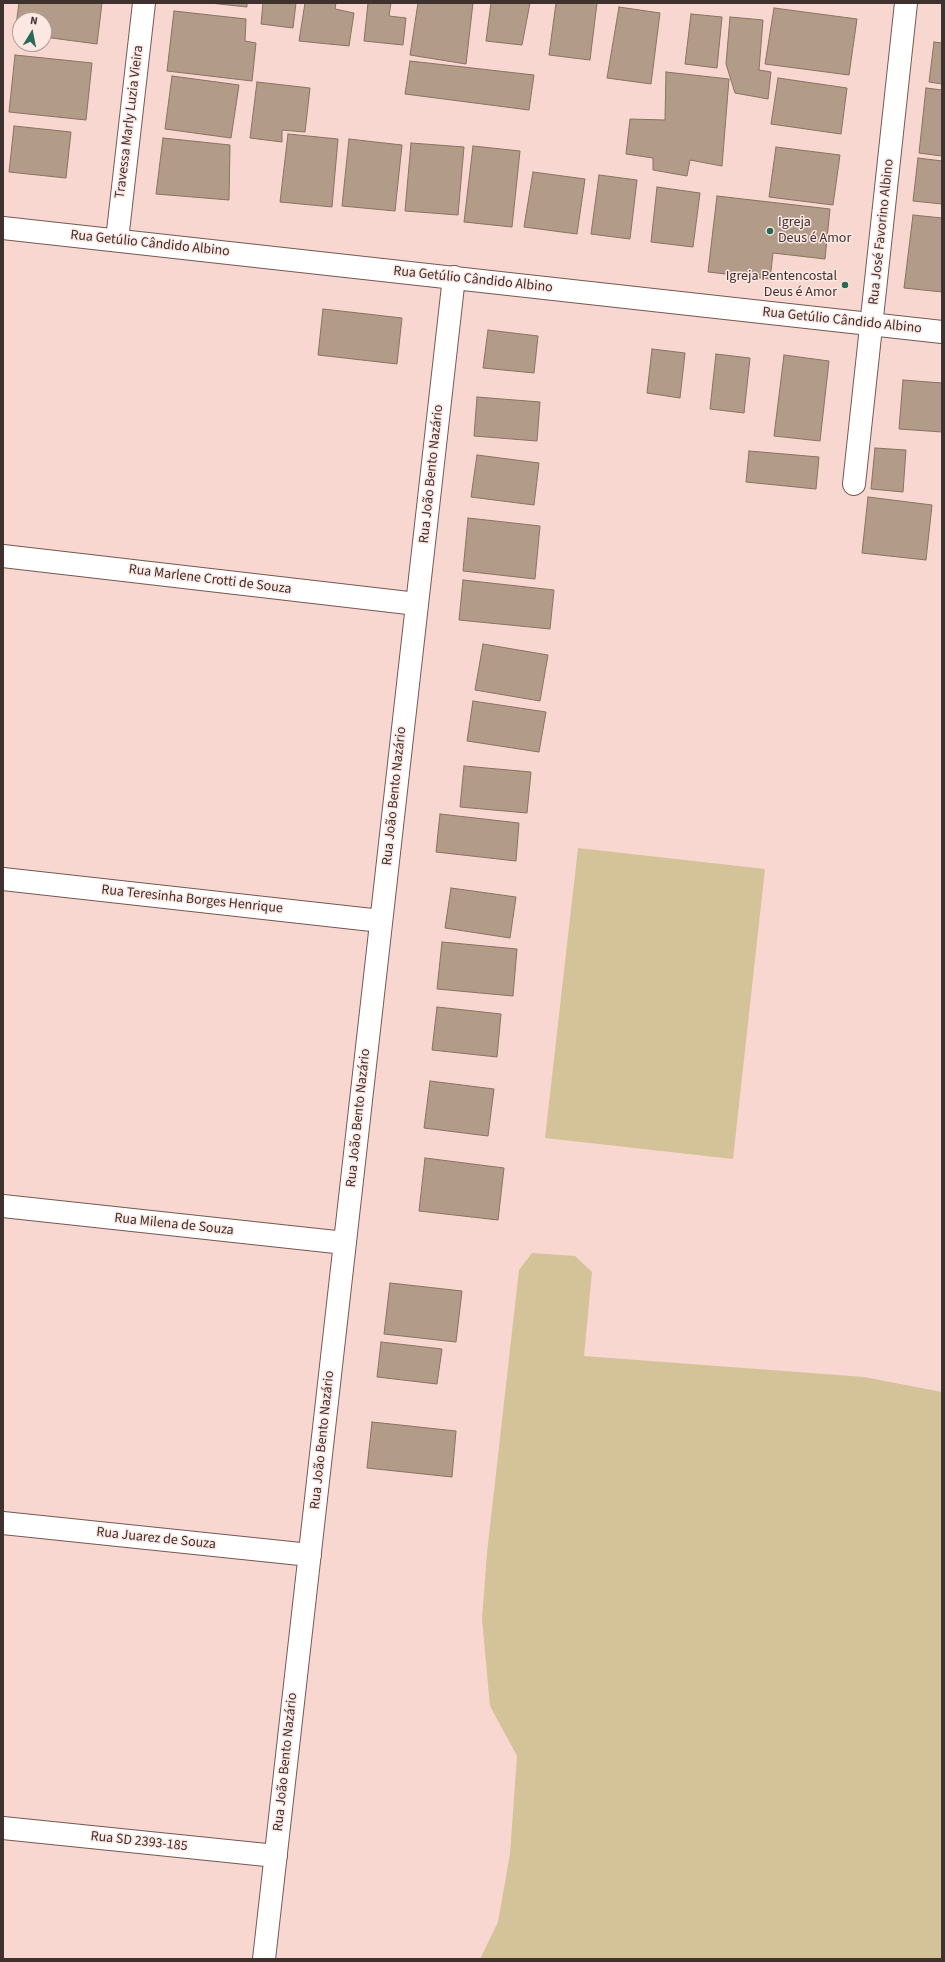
<!DOCTYPE html>
<meta charset="utf-8">
<style>
body{margin:0}
#map{position:relative;width:945px;height:1962px;overflow:hidden;background:#f8d7d0;font-family:"Source Sans 3",sans-serif}
canvas{display:block}
.frame{position:absolute;inset:0;border:4px solid #3e312e;pointer-events:none}
.north{position:absolute;left:12px;top:12px;width:40px;height:40px;box-sizing:border-box;background:#fce7e3;border:1px solid #b09e9b;border-radius:50%;rotate:10deg;font-size:11px;font-weight:700;line-height:16px;text-align:center;color:#3e312e}
.north::after{content:'';display:block;margin:auto;width:14px;height:18px;background:#2a6956;clip-path:polygon(50% 0,100% 100%,50% 72%,0 100%)}
</style>
<div id="map">
<canvas width="945" height="1962"></canvas>
<div class="frame"></div>
<div class="north">N</div>
</div>
<script>
const context = document.querySelector('canvas').getContext('2d');
context.lineJoin = 'round';
function fillPath(path, color) { context.fillStyle = color; context.fill(path, 'evenodd'); }
const shape = rows => new Path2D(rows.map(r => 'M' + r).join(''));
function trace(path, color, width, dash) { context.strokeStyle = color; context.lineWidth = width; context.lineCap = dash ? 'butt' : 'round'; context.setLineDash(dash || []); context.stroke(path); }
function label(font, color, halo, rows, align = 'center') {
  context.font = font + ' "Source Sans 3",sans-serif'; context.lineWidth = 3; context.setLineDash([]); context.textBaseline = 'middle'; context.strokeStyle = halo; context.fillStyle = color; for (const [text, x, y, turn = 0] of rows) {
    context.save(); context.translate(x, y); context.rotate((+turn || 0) * Math.PI / 180); context.textAlign = isNaN(turn) ? turn : align; if (halo) context.strokeText(text, 0, 0); context.fillText(text, 0, 0); context.restore();
  }
}
const green = shape([
 [578,848,765,869,733,1159,545,1138],
 [532,1253,575,1256,592,1272,584,1356,864,1377,942,1392,942,1959,480,1959,498,1922,510,1854,517,1756,490,1706,482,1619,487,1553,519,1270]
]);
const building = shape([
 [19,3,102,3,97,44,44,37,44,20,20,20,20,34,15,33,19,3],
 [210,3,247,3,247,7,210,3],
 [263,3,296,3,293,28,261,24,263,3],
 [305,3,336,3,335,9,354,13,349,46,299,41,305,3],
 [368,3,391,3,389,16,406,18,403,45,364,41,368,3],
 [418,3,473,3,466,64,410,55,418,3],
 [491,3,530,3,522,45,486,41,491,3],
 [556,3,597,3,590,60,549,55,556,3],
 [619,7,660,13,651,84,607,78,619,7],
 [774,8,857,19,849,75,765,64,774,8],
 [174,11,246,19,245,41,256,43,252,81,167,71,174,11],
 [691,14,722,17,717,68,685,64,691,14],
 [730,17,763,20,759,70,771,72,768,99,735,93,726,64,730,17],
 [934,42,942,43,942,84,929,82,934,42],
 [15,55,92,63,86,120,9,112,15,55],
 [410,61,534,75,529,110,405,94,410,61],
 [666,72,729,79,722,166,690,160,687,176,653,170,653,158,626,154,630,119,665,120,666,72],
 [172,76,239,85,231,138,165,129,172,76],
 [778,78,847,88,841,134,771,124,778,78],
 [257,82,310,88,305,132,282,130,282,142,250,138,257,82],
 [926,88,942,90,942,156,919,153,926,88],
 [14,126,71,132,66,178,9,172,14,126],
 [288,134,338,139,332,207,280,202,288,134],
 [163,138,230,145,229,200,156,194,163,138],
 [349,139,402,145,395,211,342,206,349,139],
 [411,143,464,147,458,215,405,211,411,143],
 [473,146,520,151,512,227,464,222,473,146],
 [776,147,840,155,833,205,769,197,776,147],
 [918,158,942,161,942,204,913,201,918,158],
 [533,172,585,179,577,234,524,227,533,172],
 [599,175,637,180,630,239,591,234,599,175],
 [657,187,700,193,693,247,651,242,657,187],
 [717,196,830,209,825,259,773,253,770,279,708,272,717,196],
 [913,215,942,218,942,292,904,288,913,215],
 [323,309,402,318,397,364,318,355,323,309],
 [488,330,538,336,534,373,483,368,488,330],
 [652,349,685,353,680,398,647,393,652,349],
 [716,354,750,358,744,413,710,409,716,354],
 [784,355,829,361,820,441,774,436,784,355],
 [903,380,942,383,942,432,899,429,903,380],
 [477,397,540,402,537,441,474,436,477,397],
 [875,448,906,450,903,492,871,489,875,448],
 [749,451,819,457,816,489,746,482,749,451],
 [477,455,539,463,534,505,471,497,477,455],
 [868,497,932,505,926,560,862,553,868,497],
 [468,518,540,526,535,579,463,571,468,518],
 [463,580,554,590,550,629,459,620,463,580],
 [483,644,548,655,540,701,475,690,483,644],
 [473,701,546,712,539,752,467,741,473,701],
 [464,766,531,772,527,813,460,807,464,766],
 [440,814,519,823,516,861,436,852,440,814],
 [451,888,516,897,510,938,445,928,451,888],
 [442,942,517,949,513,996,437,989,442,942],
 [437,1007,501,1014,497,1057,432,1050,437,1007],
 [430,1081,494,1089,488,1136,424,1128,430,1081],
 [425,1158,504,1168,498,1220,419,1211,425,1158],
 [390,1283,462,1291,456,1342,384,1334,390,1283],
 [381,1342,442,1349,437,1384,377,1377,381,1342],
 [372,1422,456,1431,452,1477,367,1468,372,1422]
]);
const minor = shape([
 [3,228,942,332],
 [117,240,144,3],
 [854,484,906,3],
 [3,556,417,604],
 [3,879,381,921],
 [3,1206,345,1243],
 [3,1523,310,1555],
 [3,1828,276,1856],
 [264,1959,454,277]
]);
const markers = [
 [770,231,4,"#2a6956"],
 [845,285,4,"#2a6956"]
];
const streetNames = [
 ["Travessa Marly Luzia Vieira",130,122,-83],
 ["Rua José Favorino Albino",882,232,-84],
 ["Rua Getúlio Cândido Albino",150,244,6],
 ["Rua Getúlio Cândido Albino",473,280,6],
 ["Rua Getúlio Cândido Albino",842,321,6],
 ["Rua João Bento Nazário",432,474,-84],
 ["Rua Marlene Crotti de Souza",210,580,7],
 ["Rua João Bento Nazário",395,796,-84],
 ["Rua Teresinha Borges Henrique",192,900,6],
 ["Rua João Bento Nazário",359,1118,-84],
 ["Rua Milena de Souza",174,1225,6],
 ["Rua João Bento Nazário",323,1440,-84],
 ["Rua Juarez de Souza",156,1539,6],
 ["Rua João Bento Nazário",286,1762,-84],
 ["Rua SD 2393-185",139,1842,6]
];
const poiNames = [
 ["Igreja",778,223],
 ["Deus é Amor",778,239],
 ["Igreja Pentencostal",837,277,"right"],
 ["Deus é Amor",837,293,"right"]
];
fillPath(green, '#d4c299');
fillPath(building, '#b39b89');
trace(building, '#887260', 1);
trace(minor, '#745852', 24);
trace(minor, '#fff', 22);
for (const [x, y, r, color] of markers) { const dot = new Path2D(); dot.arc(x, y, r, 0, 2 * Math.PI); context.fillStyle = color; context.fill(dot); trace(dot, '#fce7e3', 1.5); }
label('14px', '#3e312e', '#fce7e3', streetNames);
label('14px', '#3e312e', '#fce7e3', poiNames, 'left');
</script>
